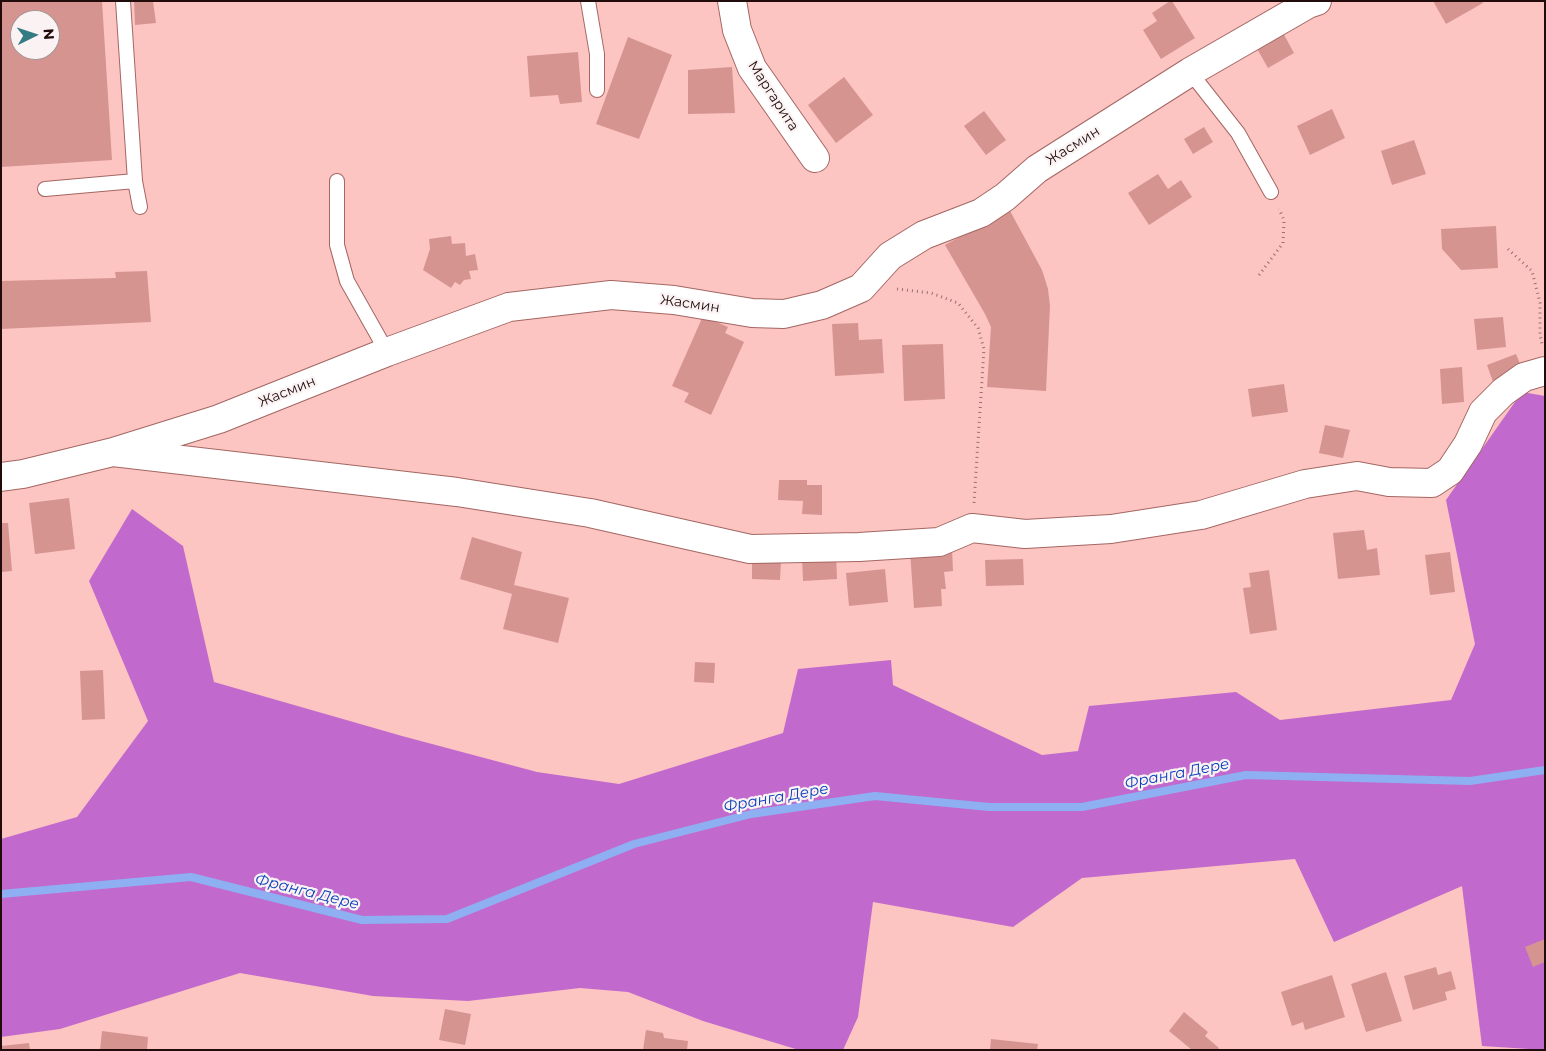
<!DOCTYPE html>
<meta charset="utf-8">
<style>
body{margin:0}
#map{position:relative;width:1546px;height:1051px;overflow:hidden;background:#fcc5c1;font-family:Montserrat,sans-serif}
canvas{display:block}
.frame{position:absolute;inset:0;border:2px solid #220b0b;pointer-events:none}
.north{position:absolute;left:10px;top:10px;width:50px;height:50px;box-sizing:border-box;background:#fbf3f3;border:1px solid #a49696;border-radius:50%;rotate:86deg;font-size:14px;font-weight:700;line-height:20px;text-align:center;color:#220b0b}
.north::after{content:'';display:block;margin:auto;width:18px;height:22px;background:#337c82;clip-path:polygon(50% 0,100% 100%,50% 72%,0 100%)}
</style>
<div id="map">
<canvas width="1546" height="1051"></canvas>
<div class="frame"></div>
<div class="north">N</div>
</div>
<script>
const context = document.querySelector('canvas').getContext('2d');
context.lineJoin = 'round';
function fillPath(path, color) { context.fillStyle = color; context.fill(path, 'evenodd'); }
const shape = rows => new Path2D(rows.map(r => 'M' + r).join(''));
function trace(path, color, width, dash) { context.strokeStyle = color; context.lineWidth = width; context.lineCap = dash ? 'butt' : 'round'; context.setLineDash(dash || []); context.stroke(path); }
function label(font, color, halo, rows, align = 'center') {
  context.font = font + ' Montserrat,sans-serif'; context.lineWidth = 4.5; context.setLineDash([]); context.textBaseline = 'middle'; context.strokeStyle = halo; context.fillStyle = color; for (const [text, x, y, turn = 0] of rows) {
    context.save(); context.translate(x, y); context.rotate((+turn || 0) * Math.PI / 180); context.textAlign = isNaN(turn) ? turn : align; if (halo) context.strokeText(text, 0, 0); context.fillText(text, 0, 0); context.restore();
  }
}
const forest = shape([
 [1522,392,1545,396,1545,1050,1482,1046,1462,886,1334,942,1295,859,1082,878,1013,927,873,902,858,1017,843,1050,799,1050,703,1021,628,992,580,988,468,1001,373,996,240,973,60,1029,1,1037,1,839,77,817,148,721,89,581,132,509,183,546,214,682,402,736,537,772,619,784,783,733,798,669,891,660,893,685,1042,755,1078,751,1089,706,1236,692,1280,720,1451,700,1475,644,1446,500]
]);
const stream = shape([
 [1,894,191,877,362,920,447,919,634,844,751,814,875,796,989,807,1082,807,1246,775,1470,781,1545,770]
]);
const building = shape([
 [1,1,102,1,112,160,1,167],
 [20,20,50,20,50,50,20,50],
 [134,1,153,1,156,23,135,25],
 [1170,1,1172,1,1195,38,1161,59,1143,30,1157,21,1152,13],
 [1433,1,1482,1,1483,3,1446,24],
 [1282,31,1294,53,1268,68,1256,47],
 [628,37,672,55,639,139,596,124],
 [578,52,582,102,560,104,558,95,530,97,527,56],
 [732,67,735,113,688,114,688,70],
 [844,77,873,115,836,143,808,105],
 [1332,109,1345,138,1310,155,1297,126],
 [984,111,1006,140,986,155,964,126],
 [1204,127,1213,142,1193,154,1184,139],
 [1414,140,1426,174,1392,185,1381,151],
 [1158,174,1168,189,1181,180,1192,197,1149,225,1128,193],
 [1009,209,1042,270,1048,289,1050,306,1046,391,987,387,991,327,985,314,945,245],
 [1496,226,1498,268,1461,270,1442,249,1441,229],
 [451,236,452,244,465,243,466,256,475,254,478,270,469,271,471,279,464,280,460,285,455,282,451,288,423,270,430,249,429,239],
 [147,271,151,322,1,329,1,281,116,278,115,272],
 [703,316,728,327,725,333,744,342,711,415,684,402,689,393,672,386],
 [1503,317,1506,347,1477,350,1474,319],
 [858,323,859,340,882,339,884,373,835,376,832,324],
 [943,344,945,399,904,401,902,345],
 [1516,354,1523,371,1493,382,1487,365],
 [1462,367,1464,402,1442,404,1440,369],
 [1284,384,1288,412,1252,417,1248,389],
 [1325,425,1350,430,1343,458,1319,453],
 [779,480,807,480,807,485,822,485,822,515,802,514,803,501,778,500],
 [69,498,75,549,35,554,29,503],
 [1,523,8,523,12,571,1,572],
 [1364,530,1367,550,1377,548,1380,575,1338,579,1333,533],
 [472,537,522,552,514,585,569,598,558,643,503,629,512,594,460,579],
 [952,548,953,571,944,572,946,589,941,589,942,606,914,608,910,551],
 [1450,552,1455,592,1430,595,1425,555],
 [836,555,837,579,803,581,802,557],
 [1023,559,1024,585,986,586,985,560],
 [752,560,781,561,780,580,752,579],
 [885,569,888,602,849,606,846,573],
 [1269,570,1277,630,1250,634,1243,588,1251,587,1249,573],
 [695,662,715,663,714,683,694,682],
 [103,670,105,719,82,720,80,671],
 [1545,939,1545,962,1533,967,1525,947],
 [1436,967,1438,975,1451,971,1456,989,1445,992,1447,1000,1413,1010,1404,976],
 [1386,972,1402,1021,1366,1032,1351,984],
 [1332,975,1345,1017,1305,1030,1303,1022,1292,1026,1281,992],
 [445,1009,471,1014,465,1045,439,1040],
 [1184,1012,1208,1032,1205,1036,1219,1048,1218,1050,1192,1050,1169,1031],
 [646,1030,663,1033,664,1038,688,1041,687,1050,643,1050],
 [102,1031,148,1037,147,1050,100,1050],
 [991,1039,1038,1044,1037,1050,990,1050],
 [29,1043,30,1050,1,1050,1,1046]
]);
const path = shape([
 [1508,249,1532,271,1540,303,1540,335,1542,344],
 [1259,275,1283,243,1284,220,1279,209],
 [897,289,931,293,958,303,978,328,984,349,974,503]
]);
const service = shape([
 [123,1,135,181,140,207],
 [588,1,597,54,597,90],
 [1190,72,1238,133,1271,192],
 [337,181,337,245,347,281,387,352],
 [45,189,135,181]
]);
const minor = shape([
 [732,1,737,30,752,68,815,158],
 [113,452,457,492,590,513,750,549,859,547,939,542,972,528,1025,534,1111,529,1201,515,1305,484,1357,476,1389,482,1432,483,1450,471,1468,444,1483,412,1503,392,1524,377,1545,371],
 [1,477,23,474,113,452,219,419,387,352,509,307,611,295,674,300,752,313,784,314,822,305,861,288,890,256,924,235,981,213,1005,197,1037,169,1190,72,1308,4,1317,1]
]);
const streetNames = [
 ["Маргарита",773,96,57],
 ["Жасмин",1073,146,-32],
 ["Жасмин",690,304,8],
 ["Жасмин",287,392,-22]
];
const waterNames = [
 ["Франга Дере",1177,774,-11],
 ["Франга Дере",776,798,-10],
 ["Франга Дере",307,892,14]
];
fillPath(forest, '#c269cd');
trace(stream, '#8eb0f2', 8);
fillPath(building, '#d69491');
trace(service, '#a46663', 16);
trace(minor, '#a46663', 30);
trace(path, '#99706e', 3, [1, 4]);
trace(service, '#fff', 14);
trace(minor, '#fff', 28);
label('14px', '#220b0b', '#fbf3f3', streetNames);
label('italic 15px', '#0a42bd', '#fbf3f3', waterNames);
</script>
